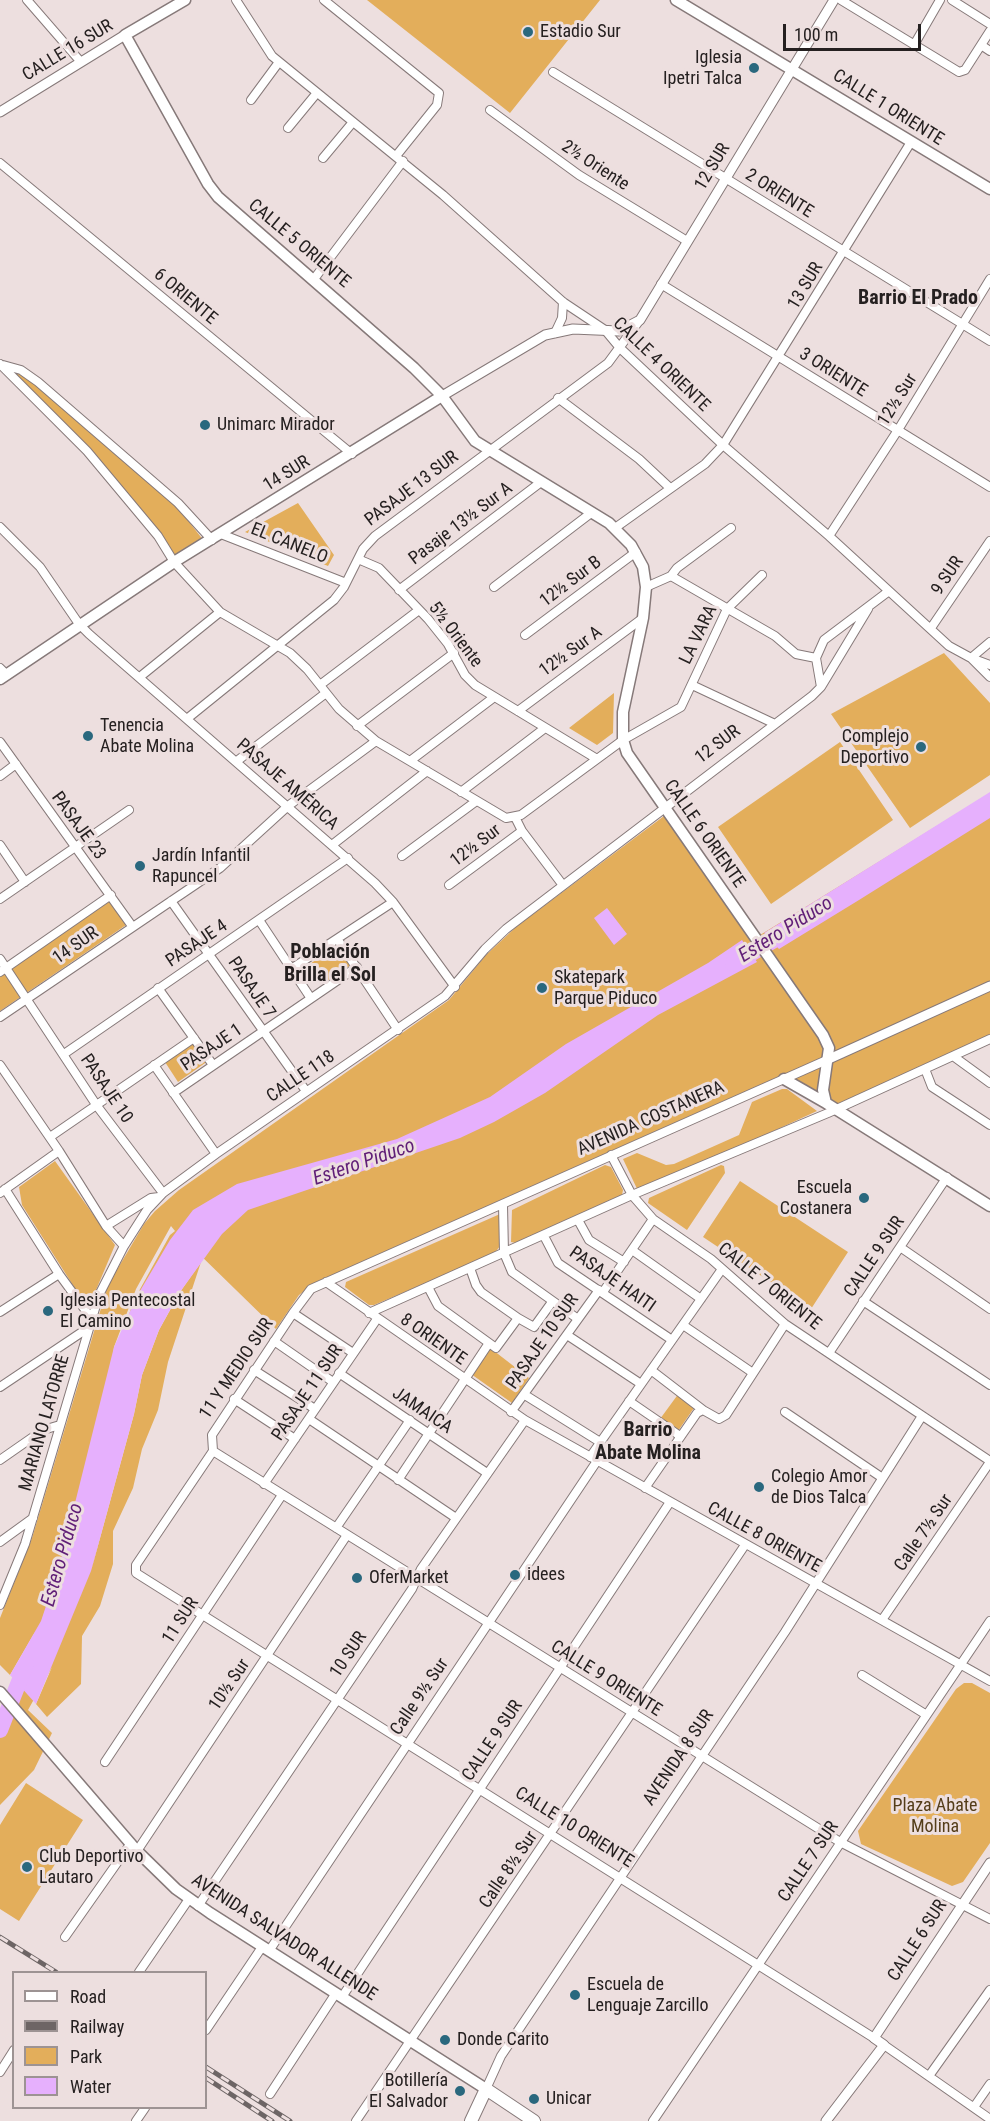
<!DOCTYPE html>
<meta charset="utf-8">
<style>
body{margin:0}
#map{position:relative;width:990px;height:2121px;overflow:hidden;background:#eddfdf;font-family:"Roboto Condensed",sans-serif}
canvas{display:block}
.legend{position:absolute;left:12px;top:1971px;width:195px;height:138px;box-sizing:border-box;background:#eddfdf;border:2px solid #9d9393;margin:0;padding:8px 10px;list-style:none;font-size:18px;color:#252020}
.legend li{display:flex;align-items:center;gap:12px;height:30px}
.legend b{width:30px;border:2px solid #9d9393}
.scale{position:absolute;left:783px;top:24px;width:138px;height:27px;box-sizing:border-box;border:3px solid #252020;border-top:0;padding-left:8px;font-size:18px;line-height:21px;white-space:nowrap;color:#252020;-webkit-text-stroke:4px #eddfdf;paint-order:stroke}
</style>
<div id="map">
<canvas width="990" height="2121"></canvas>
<ul class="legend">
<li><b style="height:8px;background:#fff"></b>Road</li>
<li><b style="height:8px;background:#6d6565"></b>Railway</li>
<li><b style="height:16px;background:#e3ae5b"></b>Park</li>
<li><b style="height:16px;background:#e6b0fd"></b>Water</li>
</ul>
<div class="scale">100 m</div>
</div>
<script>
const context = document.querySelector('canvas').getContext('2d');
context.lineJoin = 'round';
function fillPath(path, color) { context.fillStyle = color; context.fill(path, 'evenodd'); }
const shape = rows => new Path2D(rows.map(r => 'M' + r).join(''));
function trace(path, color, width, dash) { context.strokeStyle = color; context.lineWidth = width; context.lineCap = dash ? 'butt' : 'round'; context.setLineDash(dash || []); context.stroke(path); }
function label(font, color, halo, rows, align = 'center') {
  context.font = font + ' "Roboto Condensed",sans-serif'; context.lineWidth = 6; context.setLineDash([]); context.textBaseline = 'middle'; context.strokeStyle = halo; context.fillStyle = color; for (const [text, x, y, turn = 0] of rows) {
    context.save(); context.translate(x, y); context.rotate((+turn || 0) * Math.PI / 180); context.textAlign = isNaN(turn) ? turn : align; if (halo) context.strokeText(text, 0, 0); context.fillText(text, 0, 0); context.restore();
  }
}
const green = shape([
 [367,0,600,0,510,113],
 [9,369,22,373,175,504,204,541,177,558,160,534],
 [298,503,334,555,328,566,245,532],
 [944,653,990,703,990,775,910,828,831,714],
 [614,693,613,733,597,745,569,728],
 [840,742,893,820,771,904,718,827],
 [990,793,990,1038,836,1107,780,1076,314,1283,299,1295,276,1329,195,1250,162,1294,91,1571,134,1414,142,1375,159,1330,180,1292,201,1262,168,1362,158,1410,142,1449,133,1488,113,1531,113,1564,100,1606,82,1636,81,1684,47,1717,36,1704,52,1667,28,1710,52,1733,34,1770,0,1805,0,1712,35,1632,10,1675,0,1665,0,1618,32,1538,108,1285,144,1224,155,1211,179,1190,449,1000,486,955,516,927,664,816,752,940],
 [171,1226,175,1231,170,1235,134,1300,112,1364,114,1347,136,1289],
 [113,899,129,923,0,1011,0,977],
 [340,943,354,963,323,984,310,964],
 [195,1041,208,1061,178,1082,165,1062],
 [782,1089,787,1089,817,1111,639,1193,623,1159,637,1153,666,1165,674,1164,739,1135,752,1102],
 [55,1161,115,1245,88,1309,22,1205,19,1187],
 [605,1165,611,1167,623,1190,622,1195,516,1243,511,1242,512,1210],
 [721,1165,724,1166,725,1173,687,1230,648,1203,649,1198],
 [740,1181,848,1252,811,1309,703,1237],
 [500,1214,500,1246,494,1254,374,1305,369,1305,345,1287,346,1282],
 [489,1347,529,1378,512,1403,471,1374],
 [679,1393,696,1405,678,1431,660,1419],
 [964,1683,972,1683,990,1693,990,1843,963,1882,952,1886,861,1844,858,1831,956,1689],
 [26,1783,83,1820,19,1921,0,1909,0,1825]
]);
const water = shape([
 [990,792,990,818,859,900,779,949,764,933],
 [607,908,627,934,614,945,594,918],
 [742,940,757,962,658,1015,545,1093,494,1122,460,1138,248,1210,222,1234,180,1292,159,1330,142,1375,134,1414,91,1571,36,1704,10,1675,41,1621,59,1567,114,1347,137,1296,170,1240,193,1210,237,1184,397,1139,490,1097,566,1044,708,963]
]);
const river = shape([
 [733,964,791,930],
 [0,1730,26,1664]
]);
const minor = shape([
 [27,0,80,61],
 [236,0,272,56,443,195,563,302,605,330,620,348,723,445,829,536,949,646,971,658,990,677],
 [324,0,439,93,437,105,396,156],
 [841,0,959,72,965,70,990,31],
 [952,0,990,24],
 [914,45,940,0],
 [981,45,990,51],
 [553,72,990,341],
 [251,100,279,62],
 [490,110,579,175,687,241],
 [288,128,316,94],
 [323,158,353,122],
 [0,163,352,454],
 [314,279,403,161],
 [661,284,990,487],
 [555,333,562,318,563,302],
 [0,364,87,451,158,536,174,562,220,612,290,653,307,669,339,709,376,741,506,818,521,815,623,740,681,707,727,609,762,575],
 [3,365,21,370,38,382,178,503,212,540],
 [558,398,639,459,670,488],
 [0,527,40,567,79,624,89,634,375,883,393,902,455,987],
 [615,528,705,464,723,445,911,142],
 [221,534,346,583],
 [829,536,898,430,990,279],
 [358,559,379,568,428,619,448,644,465,675,475,685,597,759],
 [671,576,677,568,731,528],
 [494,587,591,513],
 [646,587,671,576,775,636,796,654,816,658],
 [399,590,541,482],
 [931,628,990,541],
 [525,635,636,552],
 [990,642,971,658,990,665],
 [0,668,7,675],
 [141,676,220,612],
 [320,685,419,610],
 [692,685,773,723],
 [821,687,868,609],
 [518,711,643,618],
 [188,718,334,600,344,587,363,549,375,536,608,363,639,321],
 [357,726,454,653],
 [0,742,132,926],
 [237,761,326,693],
 [410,761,493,698],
 [0,776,16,764],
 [461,792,545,728],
 [515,817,522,831,562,884],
 [0,845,25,882],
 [332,845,427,771],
 [402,856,475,802],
 [449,885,522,831],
 [0,899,129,810],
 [171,901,306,1091],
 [259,920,310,997],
 [338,940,398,1030],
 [0,959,97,1106,163,1193],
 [291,969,393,902],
 [0,972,111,895],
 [158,988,213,1065],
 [0,1017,220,868,288,806,376,741],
 [64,1054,348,858],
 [953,1056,990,1083],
 [0,1065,59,1151,106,1226,124,1246],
 [154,1065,216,1154],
 [925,1069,932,1087,990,1125],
 [173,1093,357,967],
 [50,1137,194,1038],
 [611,1155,632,1195,653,1219,711,1259,785,1324,990,1461],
 [5,1189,59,1274,91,1318],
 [0,1193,59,1151],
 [503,1205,504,1253,512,1272,578,1319],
 [578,1220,589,1240,624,1262],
 [106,1226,151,1198,159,1197],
 [544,1236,558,1263,672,1340],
 [900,1247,990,1309],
 [632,1250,701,1299],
 [470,1268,476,1285,481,1292,518,1318],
 [326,1282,525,1420,990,1681],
 [428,1287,438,1306,496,1348,518,1318,534,1327,552,1302],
 [603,1292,653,1219],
 [863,1301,990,1385],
 [0,1312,59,1274],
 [293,1313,353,1353],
 [369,1313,632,1195,828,1113,990,1039],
 [683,1325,753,1373],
 [567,1335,641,1384],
 [274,1341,333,1382],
 [829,1353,947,1177],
 [254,1370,315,1409],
 [651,1370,703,1410],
 [339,1373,487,1473],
 [0,1387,88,1328],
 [525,1395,600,1442],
 [234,1399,295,1439],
 [629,1401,680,1436],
 [511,1412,599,1290],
 [785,1412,881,1477],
 [309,1419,456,1518],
 [213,1451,136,1565,136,1573,874,2038],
 [213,1451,840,1842,990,1919],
 [213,1451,212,1435,293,1313,311,1289,829,1059],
 [590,1457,722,1269],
 [0,1460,43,1430,60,1425],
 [398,1480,489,1343],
 [264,1484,377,1319],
 [645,1488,697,1413,703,1410,719,1419,726,1415,785,1324],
 [336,1528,410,1420],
 [0,1542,33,1518],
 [0,1605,25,1544,99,1295,124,1246,147,1210,163,1193,216,1154,445,996,485,949,506,929,812,696,821,687,816,658,824,640,889,591],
 [882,1620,990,1462],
 [862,1675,925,1714],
 [105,1762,282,1495],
 [137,1851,347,1535],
 [198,1906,412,1589,421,1569,525,1420],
 [65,1937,131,1843],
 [269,1951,597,1461],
 [139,1972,189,1899],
 [342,1997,670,1502],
 [206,2030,262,1947],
 [884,2045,990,2119],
 [0,2072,14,2050],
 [929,2076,990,1990],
 [486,2089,501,2056,785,1632,922,1416],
 [270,2094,336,1993],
 [974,2107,990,2084],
 [136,2121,145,2108],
 [356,2121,745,1545],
 [653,2121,990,1621]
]);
const tertiary = shape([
 [0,112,125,35],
 [442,396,545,335,573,329,619,331,640,320,834,0],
 [829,1059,990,986],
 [826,2121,884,2045,874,2038,990,1863]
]);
const secondary = shape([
 [185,0,125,35,208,184,218,197,414,368,442,396,475,441,609,523,631,545,643,567,646,587,643,618,623,712,623,740,627,753,823,1035,829,1048,823,1090,826,1103,990,1206],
 [676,0,990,189],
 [0,679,174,562,442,396],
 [784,1079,826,1103],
 [0,1692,137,1851,176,1889,210,1913,486,2089]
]);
const primary = shape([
 [471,2121,486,2089,534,2121]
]);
const rail = shape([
 [0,1937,56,1972],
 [206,2067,290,2121],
 [206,2078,272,2121]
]);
const markers = [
 [528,32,6,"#2a687e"],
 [754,68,6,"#2a687e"],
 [205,425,6,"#2a687e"],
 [88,736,6,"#2a687e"],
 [921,747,6,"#2a687e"],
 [140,866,6,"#2a687e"],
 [542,988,6,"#2a687e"],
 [864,1198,6,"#2a687e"],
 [48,1311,6,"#2a687e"],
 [759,1487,6,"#2a687e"],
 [515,1575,6,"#2a687e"],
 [357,1578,6,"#2a687e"],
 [27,1867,6,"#2a687e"],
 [575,1995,6,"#2a687e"],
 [445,2040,6,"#2a687e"],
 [460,2091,6,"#2a687e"],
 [534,2099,6,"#2a687e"]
];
const poiNames = [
 ["Estadio Sur",540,32],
 ["Iglesia",742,58,"right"],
 ["Ipetri Talca",742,79,"right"],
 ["Unimarc Mirador",217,425],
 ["Tenencia",100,726],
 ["Abate Molina",100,747],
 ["Complejo",909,737,"right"],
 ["Deportivo",909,758,"right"],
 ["Jardín Infantil",152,856],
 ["Rapuncel",152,877],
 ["Skatepark",554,978],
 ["Parque Piduco",554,999],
 ["Escuela",852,1188,"right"],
 ["Costanera",852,1209,"right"],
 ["Iglesia Pentecostal",60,1301],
 ["El Camino",60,1322],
 ["Colegio Amor",771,1477],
 ["de Dios Talca",771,1498],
 ["idees",527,1575],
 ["OferMarket",369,1578],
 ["Club Deportivo",39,1857],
 ["Lautaro",39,1878],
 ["Escuela de",587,1985],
 ["Lenguaje Zarcillo",587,2006],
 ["Donde Carito",457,2040],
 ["Botillería",448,2081,"right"],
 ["El Salvador",448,2102,"right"],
 ["Unicar",546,2099]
];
const streetNames = [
 ["CALLE 16 SUR",68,51,-31],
 ["CALLE 1 ORIENTE",888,108,32],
 ["2½ Oriente",595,166,33],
 ["12 SUR",713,167,-59],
 ["2 ORIENTE",779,194,32],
 ["CALLE 5 ORIENTE",299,244,40],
 ["13 SUR",806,286,-59],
 ["6 ORIENTE",185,297,40],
 ["CALLE 4 ORIENTE",661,365,44],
 ["3 ORIENTE",833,373,32],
 ["12½ Sur",898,400,-58],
 ["14 SUR",287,474,-32],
 ["PASAJE 13 SUR",412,489,-37],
 ["Pasaje 13½ Sur A",461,524,-37],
 ["EL CANELO",289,544,22],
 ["9 SUR",948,576,-56],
 ["12½ Sur B",571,582,-37],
 ["5½ Oriente",455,635,53],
 ["LA VARA",699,635,-64],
 ["12½ Sur A",571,652,-36],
 ["12 SUR",718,745,-37],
 ["PASAJE AMÉRICA",287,785,41],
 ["PASAJE 23",78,826,54],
 ["CALLE 6 ORIENTE",704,834,55],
 ["12½ Sur",476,846,-37],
 ["PASAJE 4",197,944,-34],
 ["14 SUR",76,946,-35],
 ["PASAJE 7",251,988,56],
 ["PASAJE 1",212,1048,-34],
 ["CALLE 118",301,1077,-34],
 ["PASAJE 10",106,1089,56],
 ["AVENIDA COSTANERA",651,1119,-24],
 ["CALLE 9 SUR",875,1257,-56],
 ["PASAJE HAITI",612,1280,35],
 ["CALLE 7 ORIENTE",769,1287,39],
 ["8 ORIENTE",433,1340,35],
 ["PASAJE 10 SUR",543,1342,-55],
 ["11 Y MEDIO SUR",237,1369,-56],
 ["PASAJE 11 SUR",308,1393,-56],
 ["JAMAICA",422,1411,34],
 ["MARIANO LATORRE",45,1423,-74],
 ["Calle 7½ Sur",924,1533,-56],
 ["CALLE 8 ORIENTE",764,1538,29],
 ["11 SUR",181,1621,-57],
 ["10 SUR",349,1655,-56],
 ["CALLE 9 ORIENTE",606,1679,32],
 ["10½ Sur",230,1685,-56],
 ["Calle 9½ Sur",420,1697,-56],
 ["CALLE 9 SUR",493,1741,-56],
 ["AVENIDA 8 SUR",679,1758,-56],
 ["CALLE 10 ORIENTE",574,1828,32],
 ["CALLE 7 SUR",809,1862,-56],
 ["Calle 8½ Sur",509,1870,-56],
 ["AVENIDA SALVADOR ALLENDE",284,1938,33],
 ["CALLE 6 SUR",918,1941,-57]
];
const parkNames = [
 ["Plaza Abate",935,1806],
 ["Molina",935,1827]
];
const neighbourhoodNames = [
 ["Barrio El Prado",918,299],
 ["Población",330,953],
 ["Brilla el Sol",330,976],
 ["Barrio",648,1431],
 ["Abate Molina",648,1454]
];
const waterNames = [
 ["Estero Piduco",786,930,-32],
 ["Estero Piduco",364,1163,-19],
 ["Estero Piduco",63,1555,-74]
];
fillPath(green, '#e3ae5b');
fillPath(water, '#e6b0fd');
trace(river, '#e6b0fd', 16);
trace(minor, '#867979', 10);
trace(tertiary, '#867979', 11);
trace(secondary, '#867979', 13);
trace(primary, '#867979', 14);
trace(minor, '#fff', 8);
trace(tertiary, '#fff', 9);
trace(secondary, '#fff', 10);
trace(primary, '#fff', 12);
trace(rail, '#6d6565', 5);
trace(rail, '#eddfdf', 3, [9]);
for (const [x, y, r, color] of markers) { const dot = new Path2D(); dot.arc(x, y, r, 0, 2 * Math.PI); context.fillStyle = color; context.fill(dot); trace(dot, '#eddfdf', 2); }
label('18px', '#252020', '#eddfdf', poiNames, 'left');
label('18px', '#252020', '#eddfdf', streetNames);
label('18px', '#543d19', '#eddfdf', parkNames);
label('bold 20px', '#252020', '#eddfdf', neighbourhoodNames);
label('italic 20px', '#601e77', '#eddfdf', waterNames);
</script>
